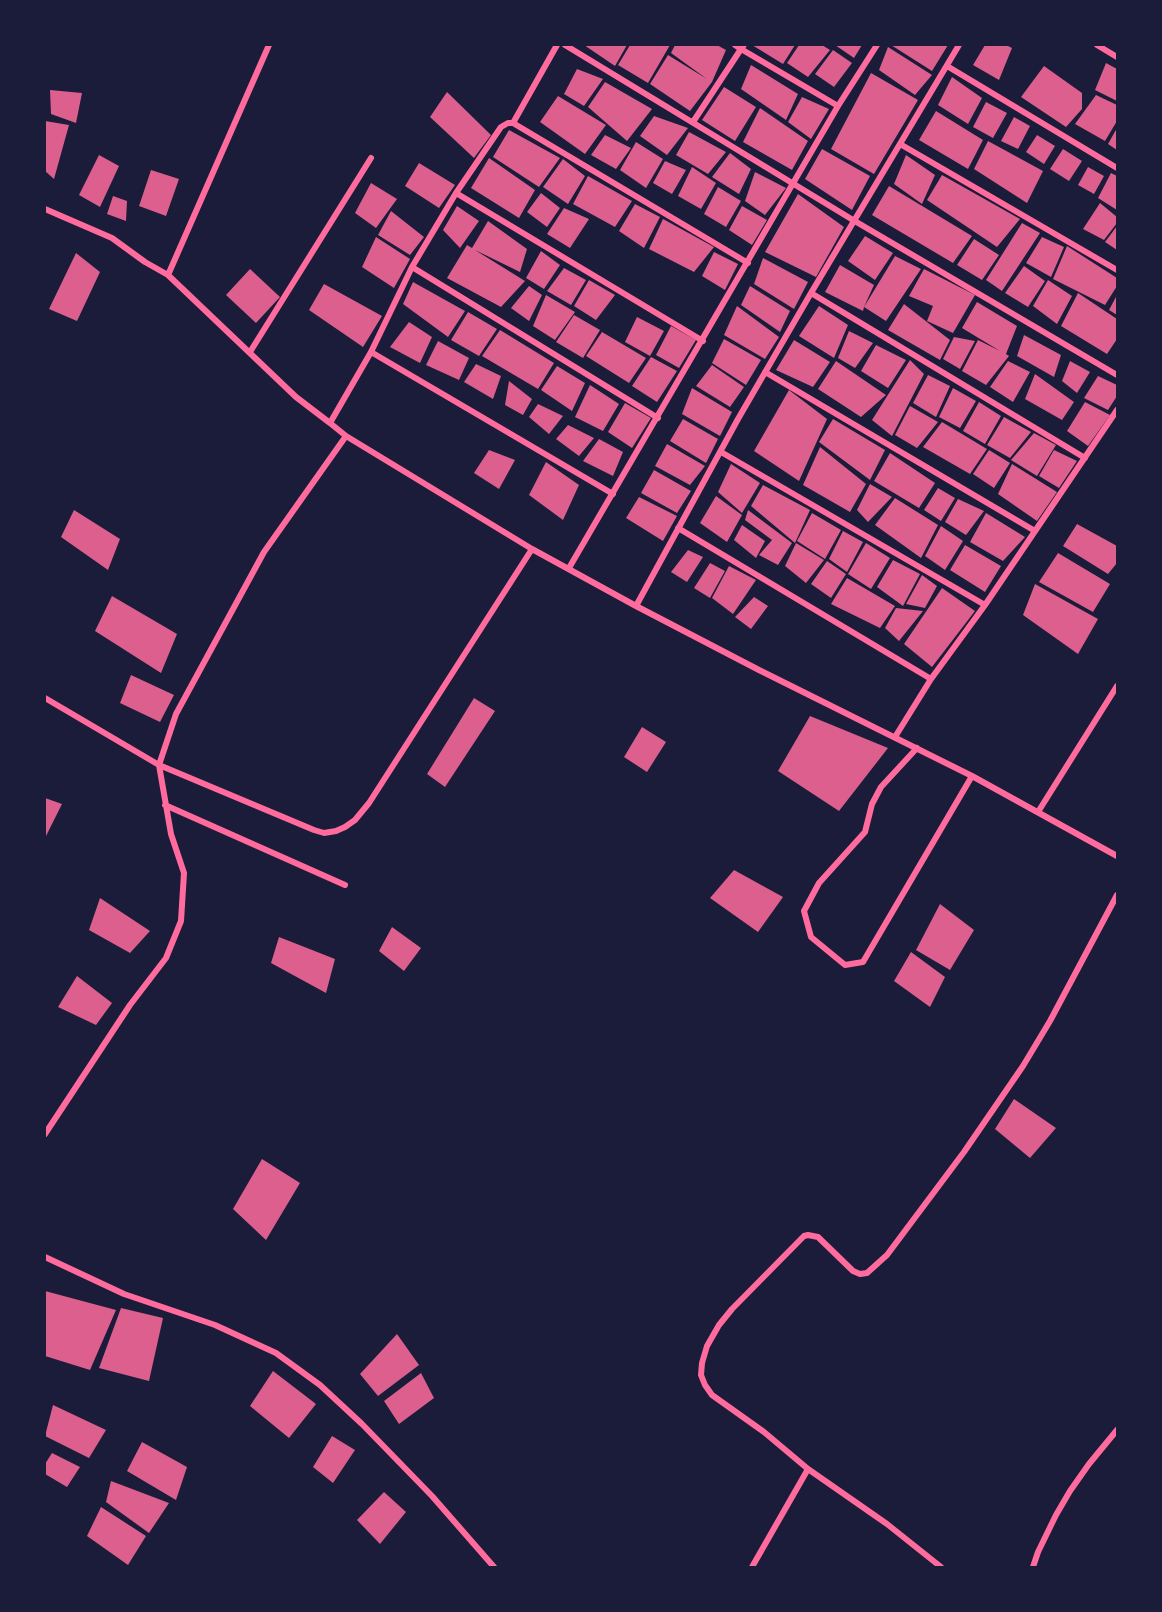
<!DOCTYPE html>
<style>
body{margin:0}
#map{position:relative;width:1162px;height:1612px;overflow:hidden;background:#1b1b3a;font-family:Karla,sans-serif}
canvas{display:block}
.frame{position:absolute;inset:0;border:46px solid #1b1b3a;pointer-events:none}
</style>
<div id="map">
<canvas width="1162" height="1612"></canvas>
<div class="frame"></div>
</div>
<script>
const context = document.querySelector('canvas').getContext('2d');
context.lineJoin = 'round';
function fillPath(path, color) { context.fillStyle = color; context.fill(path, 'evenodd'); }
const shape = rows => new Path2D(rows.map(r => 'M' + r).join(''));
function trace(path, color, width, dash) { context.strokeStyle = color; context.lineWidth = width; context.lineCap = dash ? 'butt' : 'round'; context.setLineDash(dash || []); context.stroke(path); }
const building = shape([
 [584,45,627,45,615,66],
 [630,45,670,45,648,83,618,65],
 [675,45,717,45,726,50,712,82,690,111,650,84,668,55,707,79,671,53],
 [752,45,795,45,783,64],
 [799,45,822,45,830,50,808,77,787,63],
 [835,45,862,45,854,58],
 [891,45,948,45,932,71],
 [985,45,1006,45,1012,48,999,80,973,65],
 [888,47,932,75,915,95,879,70],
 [833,50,852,63,834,87,815,74],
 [1106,63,1117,69,1117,101,1095,90],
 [751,65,798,94,786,120,741,89],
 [1044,66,1082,93,1082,109,1066,127,1021,97],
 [577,69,603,79,584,106,564,94],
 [871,73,918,100,874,174,831,149],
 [952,77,982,98,968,124,938,105],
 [605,82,652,109,627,141,588,107],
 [724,87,756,107,735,141,702,120],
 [50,90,82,93,76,123,51,114],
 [447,92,491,135,474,158,430,117],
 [1096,95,1117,105,1117,121,1105,141,1075,124],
 [558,96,606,125,585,154,540,122],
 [802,97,829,109,811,139,788,122],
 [986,102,1007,113,993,138,973,127],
 [760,108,808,141,792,170,743,142],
 [936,111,983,140,968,169,919,140],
 [654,116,688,128,667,155,640,136],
 [1014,117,1030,126,1018,149,1001,141],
 [45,121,69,125,54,179,45,171],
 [1117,128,1117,150,1108,144],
 [509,130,560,158,539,187,493,157],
 [689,132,726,152,708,174,676,155],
 [605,135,631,148,616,169,591,155],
 [1037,135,1055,146,1044,164,1026,152],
 [988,141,1043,171,1027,203,974,169],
 [636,142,663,159,646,188,620,170],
 [822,149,870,176,852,210,805,179],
 [1063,149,1082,161,1069,181,1050,169],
 [730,153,751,169,739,194,712,177],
 [99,155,119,166,100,207,79,195],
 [906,155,935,175,922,204,894,184],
 [489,158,535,190,519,218,471,188],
 [563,159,585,176,568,204,543,187],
 [665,161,686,170,672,194,653,183],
 [419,163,455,185,439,208,405,186],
 [692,167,716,183,701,209,678,196],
 [1088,167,1104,176,1094,194,1078,185],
 [151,170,179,179,166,216,139,206],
 [755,172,786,188,765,215,745,201],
 [1111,173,1117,176,1117,210,1098,198],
 [942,175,1020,219,997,247,927,200],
 [588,176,632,201,615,227,573,204],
 [371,183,397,199,376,228,355,213],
 [889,186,972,236,953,263,872,215],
 [718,187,741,201,726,227,704,214],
 [541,193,560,208,547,227,527,212],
 [798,194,844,227,816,277,765,252],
 [113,196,127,201,126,221,107,214],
 [1100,203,1117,217,1117,223,1104,240,1083,229],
 [635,204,660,217,644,248,619,231],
 [457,206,479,221,460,248,443,230],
 [742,206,767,220,752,245,729,230],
 [564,208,589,219,570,248,547,234],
 [391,211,424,237,410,255,378,235],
 [663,219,714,247,694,272,649,249],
 [488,221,527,249,520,272,475,250,525,281,501,307,447,278,467,245,472,248],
 [1022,223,1040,233,1002,291,986,280],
 [1117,226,1117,250,1105,242],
 [865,236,893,253,875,280,848,261],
 [376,237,410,259,394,288,362,267],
 [1042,237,1064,247,1051,277,1026,263],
 [974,239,999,255,982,280,957,265],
 [1067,246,1117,278,1117,286,1105,305,1053,279],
 [541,251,560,265,544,289,526,278],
 [714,252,738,264,725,290,702,276],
 [76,253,100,272,77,321,49,309],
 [895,256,921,269,886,321,864,307,863,311,825,292,840,265,874,285,864,307],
 [763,258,808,282,794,309,754,284],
 [1024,266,1045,281,1028,307,1005,293],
 [564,268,586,280,571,305,547,291],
 [250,269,280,297,256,323,226,295],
 [924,269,975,295,953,333,927,321,933,306,909,296],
 [589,280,615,295,596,320,574,306],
 [1048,280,1072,296,1057,324,1033,306],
 [413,282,465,311,448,337,403,304],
 [324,284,382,316,363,347,309,310],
 [529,286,542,295,529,321,511,308],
 [750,286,790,311,780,332,741,305],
 [1078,293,1117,319,1117,339,1107,354,1061,326],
 [546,295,575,312,555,340,533,326],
 [1117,295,1117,315,1109,310],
 [977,302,1017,326,1006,354,1009,356,986,385,962,371,978,340,1000,351,962,328],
 [904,304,950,340,940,360,888,330],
 [737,306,779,337,765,359,724,335],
 [819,306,848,325,834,358,799,336],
 [468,312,497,329,479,356,451,340],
 [574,315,600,330,583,358,556,342],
 [637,317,664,331,650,356,625,342],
 [409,322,432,337,420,363,390,347],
 [671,326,696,340,679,368,656,355],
 [500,330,554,363,538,389,482,356],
 [849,331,873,343,855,368,838,358],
 [602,332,646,358,629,383,586,356],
 [1024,335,1061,355,1054,377,1017,356],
 [954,337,975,341,960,369,943,359],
 [724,339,761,360,746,385,712,363],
 [794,340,830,362,813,387,776,370],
 [438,341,469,358,459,380,426,365],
 [876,345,906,360,888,388,861,371],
 [651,357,677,371,657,402,632,386],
 [910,360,924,374,892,436,872,420],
 [836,361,886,395,861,417,818,389],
 [1008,361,1030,372,1013,402,990,387],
 [1070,361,1090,372,1077,393,1062,381],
 [476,364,501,376,493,399,464,382],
 [712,365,744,387,730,407,696,386],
 [557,366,585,383,572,411,541,390],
 [1035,374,1074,402,1062,420,1025,399],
 [928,375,950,386,936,417,913,403],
 [1098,376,1117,385,1117,396,1108,410,1084,398],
 [509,381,532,399,523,415,505,405],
 [590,385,619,404,603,431,575,417],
 [692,388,732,412,720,436,682,414],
 [953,388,976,401,960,428,939,417],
 [789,390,827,419,799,481,754,451],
 [979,402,1001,416,985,444,963,431],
 [1085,402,1110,415,1088,446,1067,431],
 [625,403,651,418,632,448,608,432],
 [538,404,563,416,549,434,529,417],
 [910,406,938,422,917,448,895,435],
 [1004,417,1031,432,1010,458,987,445],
 [683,419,718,439,706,463,670,441],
 [833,419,885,450,870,480,819,442],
 [942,422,987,449,970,474,923,447],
 [568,425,594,438,579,456,556,439],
 [1034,433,1056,445,1037,476,1011,460],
 [599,439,623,452,613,476,583,461],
 [667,444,705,466,690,485,655,466],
 [820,447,866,484,850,512,803,485],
 [489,450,515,460,499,489,474,473],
 [989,450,1010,463,994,488,973,474],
 [1054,450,1077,461,1059,488,1039,476],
 [890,453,935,483,919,508,874,481],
 [546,462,579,485,563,520,529,495],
 [731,464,760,483,742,513,718,492],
 [1012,464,1057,492,1037,521,998,494],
 [654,470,691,491,677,513,641,493],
 [870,484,892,497,868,522,857,510],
 [763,485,810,510,795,543,751,506],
 [938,488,955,498,941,521,924,510],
 [716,496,742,515,727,542,700,523],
 [639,497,677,516,663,541,626,518],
 [895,498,938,525,921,558,875,525],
 [958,499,984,511,966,535,945,522],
 [74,510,120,539,108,570,61,537],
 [748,510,792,543,778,565,759,555,772,540,745,520],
 [812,513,841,530,825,559,797,541],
 [986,513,1025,537,1003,561,970,542],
 [1077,524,1117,546,1117,563,1108,574,1063,546],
 [742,525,765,541,756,558,734,540],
 [941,526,963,541,945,570,925,556],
 [843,531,863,542,847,572,829,559],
 [796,543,824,560,806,583,785,566],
 [866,543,890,558,871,589,848,574],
 [965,545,1001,566,985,592,950,570],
 [688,550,703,557,687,582,671,572],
 [1058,553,1110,584,1093,612,1039,582],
 [893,560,920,574,903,606,877,587],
 [827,561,846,574,831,598,811,584],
 [710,563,725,571,710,598,694,588],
 [729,566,756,580,733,614,712,598],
 [922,575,937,586,925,608,906,604],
 [847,578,895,606,880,628,831,604],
 [1035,584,1098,619,1078,654,1023,615],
 [942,588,975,611,932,667,904,644],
 [112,596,177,634,161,673,95,631],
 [754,597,768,606,751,629,735,617],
 [896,608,923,611,899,641,885,628],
 [131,675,174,695,160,722,120,703],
 [474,698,495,711,445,787,427,774],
 [810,716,888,748,839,811,778,771],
 [642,727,666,742,647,772,624,757],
 [45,798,62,804,45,838],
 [734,870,783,897,758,932,710,898],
 [100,898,150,931,130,953,89,930],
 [940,904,974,930,950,970,916,950],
 [392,927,421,948,404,971,379,951],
 [279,937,335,959,326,993,271,963],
 [911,952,945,977,930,1007,894,981],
 [77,976,112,1003,96,1025,58,1007],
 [1014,1099,1056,1128,1030,1158,995,1129],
 [262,1159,300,1183,266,1240,233,1209],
 [45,1291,116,1310,90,1370,45,1356],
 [121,1308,163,1318,149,1381,99,1368],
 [397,1334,419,1365,378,1396,360,1374],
 [273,1371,316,1404,289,1438,250,1406],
 [421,1373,434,1398,399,1424,384,1401],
 [53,1405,106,1430,89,1458,45,1436],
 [332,1436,355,1450,333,1483,313,1467],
 [142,1442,187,1467,176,1500,127,1471],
 [52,1453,80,1467,67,1487,45,1474,45,1464],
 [111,1481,169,1503,149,1533,106,1502],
 [384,1492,406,1512,380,1544,357,1520],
 [101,1507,146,1536,128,1565,87,1536]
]);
const minor = shape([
 [565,45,853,220,1117,375],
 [1097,45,1117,57],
 [947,66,1117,168],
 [838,106,877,45],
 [693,122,741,49,735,45],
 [513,123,557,45],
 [900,144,1117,270],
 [456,193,703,341],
 [45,209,112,238,145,262,168,275,296,397,330,423,346,436,532,549,636,606,759,670,972,776,1117,856],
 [412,267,658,418],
 [168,275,269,45],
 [811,293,1085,458],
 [250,352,371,158],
 [371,352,613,494],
 [765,372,1035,531],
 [330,423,371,352,412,267,456,193,501,127,508,123,513,123,748,263],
 [721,452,985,605],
 [678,528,931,679],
 [569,568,838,106,741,49,744,45],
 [636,606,738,419,811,293,959,45],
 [45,698,159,765,314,830,324,833,336,831,345,827,355,820,369,803,532,549],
 [895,737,931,679,985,605,1117,410],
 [917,748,881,787,872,804,865,832,819,883,804,911,811,937,845,965,863,962,972,776],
 [165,805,345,885],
 [1038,812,1117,686],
 [45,1134,130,1005,166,958,181,921,184,873,171,834,159,765,176,714,264,552,346,436],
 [45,1257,124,1294,215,1325,276,1353,320,1385,362,1424,432,1496,494,1567],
 [752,1567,808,1469],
 [941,1567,887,1524,808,1469,764,1432,712,1395,705,1385,701,1375,702,1363,707,1346,719,1325,732,1309,804,1236,808,1235,818,1237,853,1271,860,1274,867,1273,887,1255,964,1152,1023,1066,1050,1021,1117,895],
 [1033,1567,1038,1552,1056,1515,1070,1491,1089,1464,1117,1430]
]);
fillPath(building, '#dd5f8e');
trace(minor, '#ff6b9d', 6);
</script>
